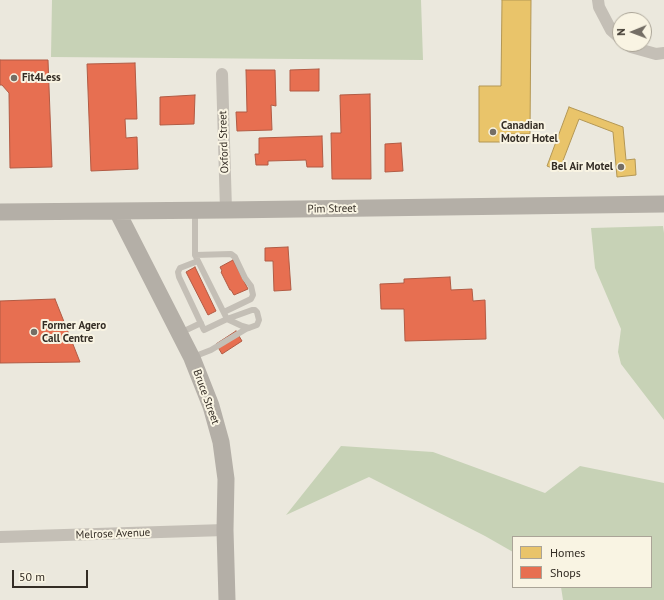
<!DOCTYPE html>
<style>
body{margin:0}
#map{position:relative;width:664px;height:600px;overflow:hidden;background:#ebe8dd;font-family:"PT Sans",sans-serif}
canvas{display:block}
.legend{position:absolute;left:512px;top:536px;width:140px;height:52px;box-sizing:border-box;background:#f9f4e3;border:1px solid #aaa497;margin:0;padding:5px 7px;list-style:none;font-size:12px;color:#342d25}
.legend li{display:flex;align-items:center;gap:8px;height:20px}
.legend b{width:20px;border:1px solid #aaa497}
.north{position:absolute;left:612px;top:12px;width:40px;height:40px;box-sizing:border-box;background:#f9f4e3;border:1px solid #aaa497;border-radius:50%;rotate:269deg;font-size:11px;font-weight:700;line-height:16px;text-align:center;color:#342d25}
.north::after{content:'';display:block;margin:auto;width:14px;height:18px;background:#746e65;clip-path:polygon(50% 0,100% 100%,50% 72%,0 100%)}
.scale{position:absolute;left:12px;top:570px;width:76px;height:18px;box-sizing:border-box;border:2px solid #342d25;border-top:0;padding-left:5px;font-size:12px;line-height:14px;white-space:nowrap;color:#342d25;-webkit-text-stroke:3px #f9f4e3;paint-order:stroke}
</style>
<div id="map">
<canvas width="664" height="600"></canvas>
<ul class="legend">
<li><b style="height:11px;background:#e9c46a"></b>Homes</li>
<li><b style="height:11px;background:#e76f51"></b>Shops</li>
</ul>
<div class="north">N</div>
<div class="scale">50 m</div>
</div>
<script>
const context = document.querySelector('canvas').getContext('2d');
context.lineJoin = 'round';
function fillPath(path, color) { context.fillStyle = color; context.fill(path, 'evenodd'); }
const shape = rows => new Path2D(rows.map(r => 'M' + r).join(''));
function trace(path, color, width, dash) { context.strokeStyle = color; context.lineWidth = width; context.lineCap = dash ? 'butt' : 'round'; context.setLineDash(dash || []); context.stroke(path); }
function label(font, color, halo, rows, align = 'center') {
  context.font = font + ' "PT Sans",sans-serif'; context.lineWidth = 4; context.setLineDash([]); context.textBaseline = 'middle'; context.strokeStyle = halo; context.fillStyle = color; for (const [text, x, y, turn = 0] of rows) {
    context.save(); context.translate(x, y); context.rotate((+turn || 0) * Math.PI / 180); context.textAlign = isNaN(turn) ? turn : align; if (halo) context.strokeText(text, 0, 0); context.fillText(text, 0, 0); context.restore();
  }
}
const green = shape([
 [52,0,421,0,423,60,51,57],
 [663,226,664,233,664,420,621,364,618,352,621,329,595,268,591,228],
 [341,446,433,452,545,493,580,466,664,483,664,600,563,600,561,587,651,587,651,537,513,537,513,552,485,536,369,477,286,515]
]);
const homes = shape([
 [502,0,531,0,530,134,504,134,504,142,479,142,479,86,501,86,502,0],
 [569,107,623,127,626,160,635,159,636,175,617,177,613,132,579,119,559,171,547,166,569,107]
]);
const shops = shape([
 [0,60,48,60,52,167,10,168,9,93,2,85,0,85,0,60],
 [135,63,137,119,125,119,126,138,137,137,138,169,91,171,87,64,135,63],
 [319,69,319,91,290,91,290,70,319,69],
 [246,70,275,70,276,106,271,105,272,130,237,131,236,112,247,112,246,70],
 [370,94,371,179,332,179,331,133,341,133,340,95,370,94],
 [195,95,194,124,160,125,160,97,195,95],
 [322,136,323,167,307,167,306,160,268,161,268,165,256,165,255,154,259,154,259,138,322,136],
 [401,143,403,171,385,172,385,144,401,143],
 [288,247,291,290,274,291,273,261,265,261,265,248,288,247],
 [233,260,248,289,234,295,231,290,230,290,221,272,222,271,220,267,233,260],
 [195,267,216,311,208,315,186,272,195,267],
 [450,277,451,290,472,289,473,301,485,300,486,339,405,341,404,309,381,309,380,284,404,283,404,279,450,277],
 [55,299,80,362,0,363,0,301,55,299],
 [236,331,242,341,222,354,216,344,236,331]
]);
const lane = shape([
 [195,212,195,255,227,319,204,330,179,277,178,272,180,268,198,261],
 [195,255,231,254,235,257,245,278,251,286,253,295,251,299,224,312],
 [227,319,242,326,249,328],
 [180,333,201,323],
 [193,357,211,350,246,329,257,325,259,320,257,312,255,310,252,310,227,319]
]);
const street = shape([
 [598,0,599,7,611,30,620,38],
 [627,44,631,47,656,54,664,53],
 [222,74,226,210],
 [0,537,225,530]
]);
const secondary = shape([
 [117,211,192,358,211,406,221,442,226,479,225,530,227,600],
 [0,212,226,210,664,204]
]);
const markers = [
 [14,78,4,"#746e65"],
 [493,132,4,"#746e65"],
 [621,167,4,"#746e65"],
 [34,332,4,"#746e65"]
];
const poiNames = [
 ["Fit4Less",22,78],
 ["Canadian",501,126],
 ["Motor Hotel",501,139],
 ["Bel Air Motel",613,167,"right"],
 ["Former Agero",42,326],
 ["Call Centre",42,339]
];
const streetNames = [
 ["Oxford Street",224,142,-92],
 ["Pim Street",332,209,-1],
 ["Bruce Street",206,397,70],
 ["Melrose Avenue",113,534,-2]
];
fillPath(green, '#c7d2b6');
fillPath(homes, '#e9c46a');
trace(homes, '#b39755', 1);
fillPath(shops, '#e76f51');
trace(shops, '#b15b44', 1);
trace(lane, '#c4bfb6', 6);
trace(street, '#c4bfb6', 12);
trace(secondary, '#b4afa7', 17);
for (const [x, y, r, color] of markers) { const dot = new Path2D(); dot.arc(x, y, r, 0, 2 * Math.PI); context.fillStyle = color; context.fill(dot); trace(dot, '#f9f4e3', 1.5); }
label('bold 11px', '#342d25', '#f9f4e3', poiNames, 'left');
label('11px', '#342d25', '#f9f4e3', streetNames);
</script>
